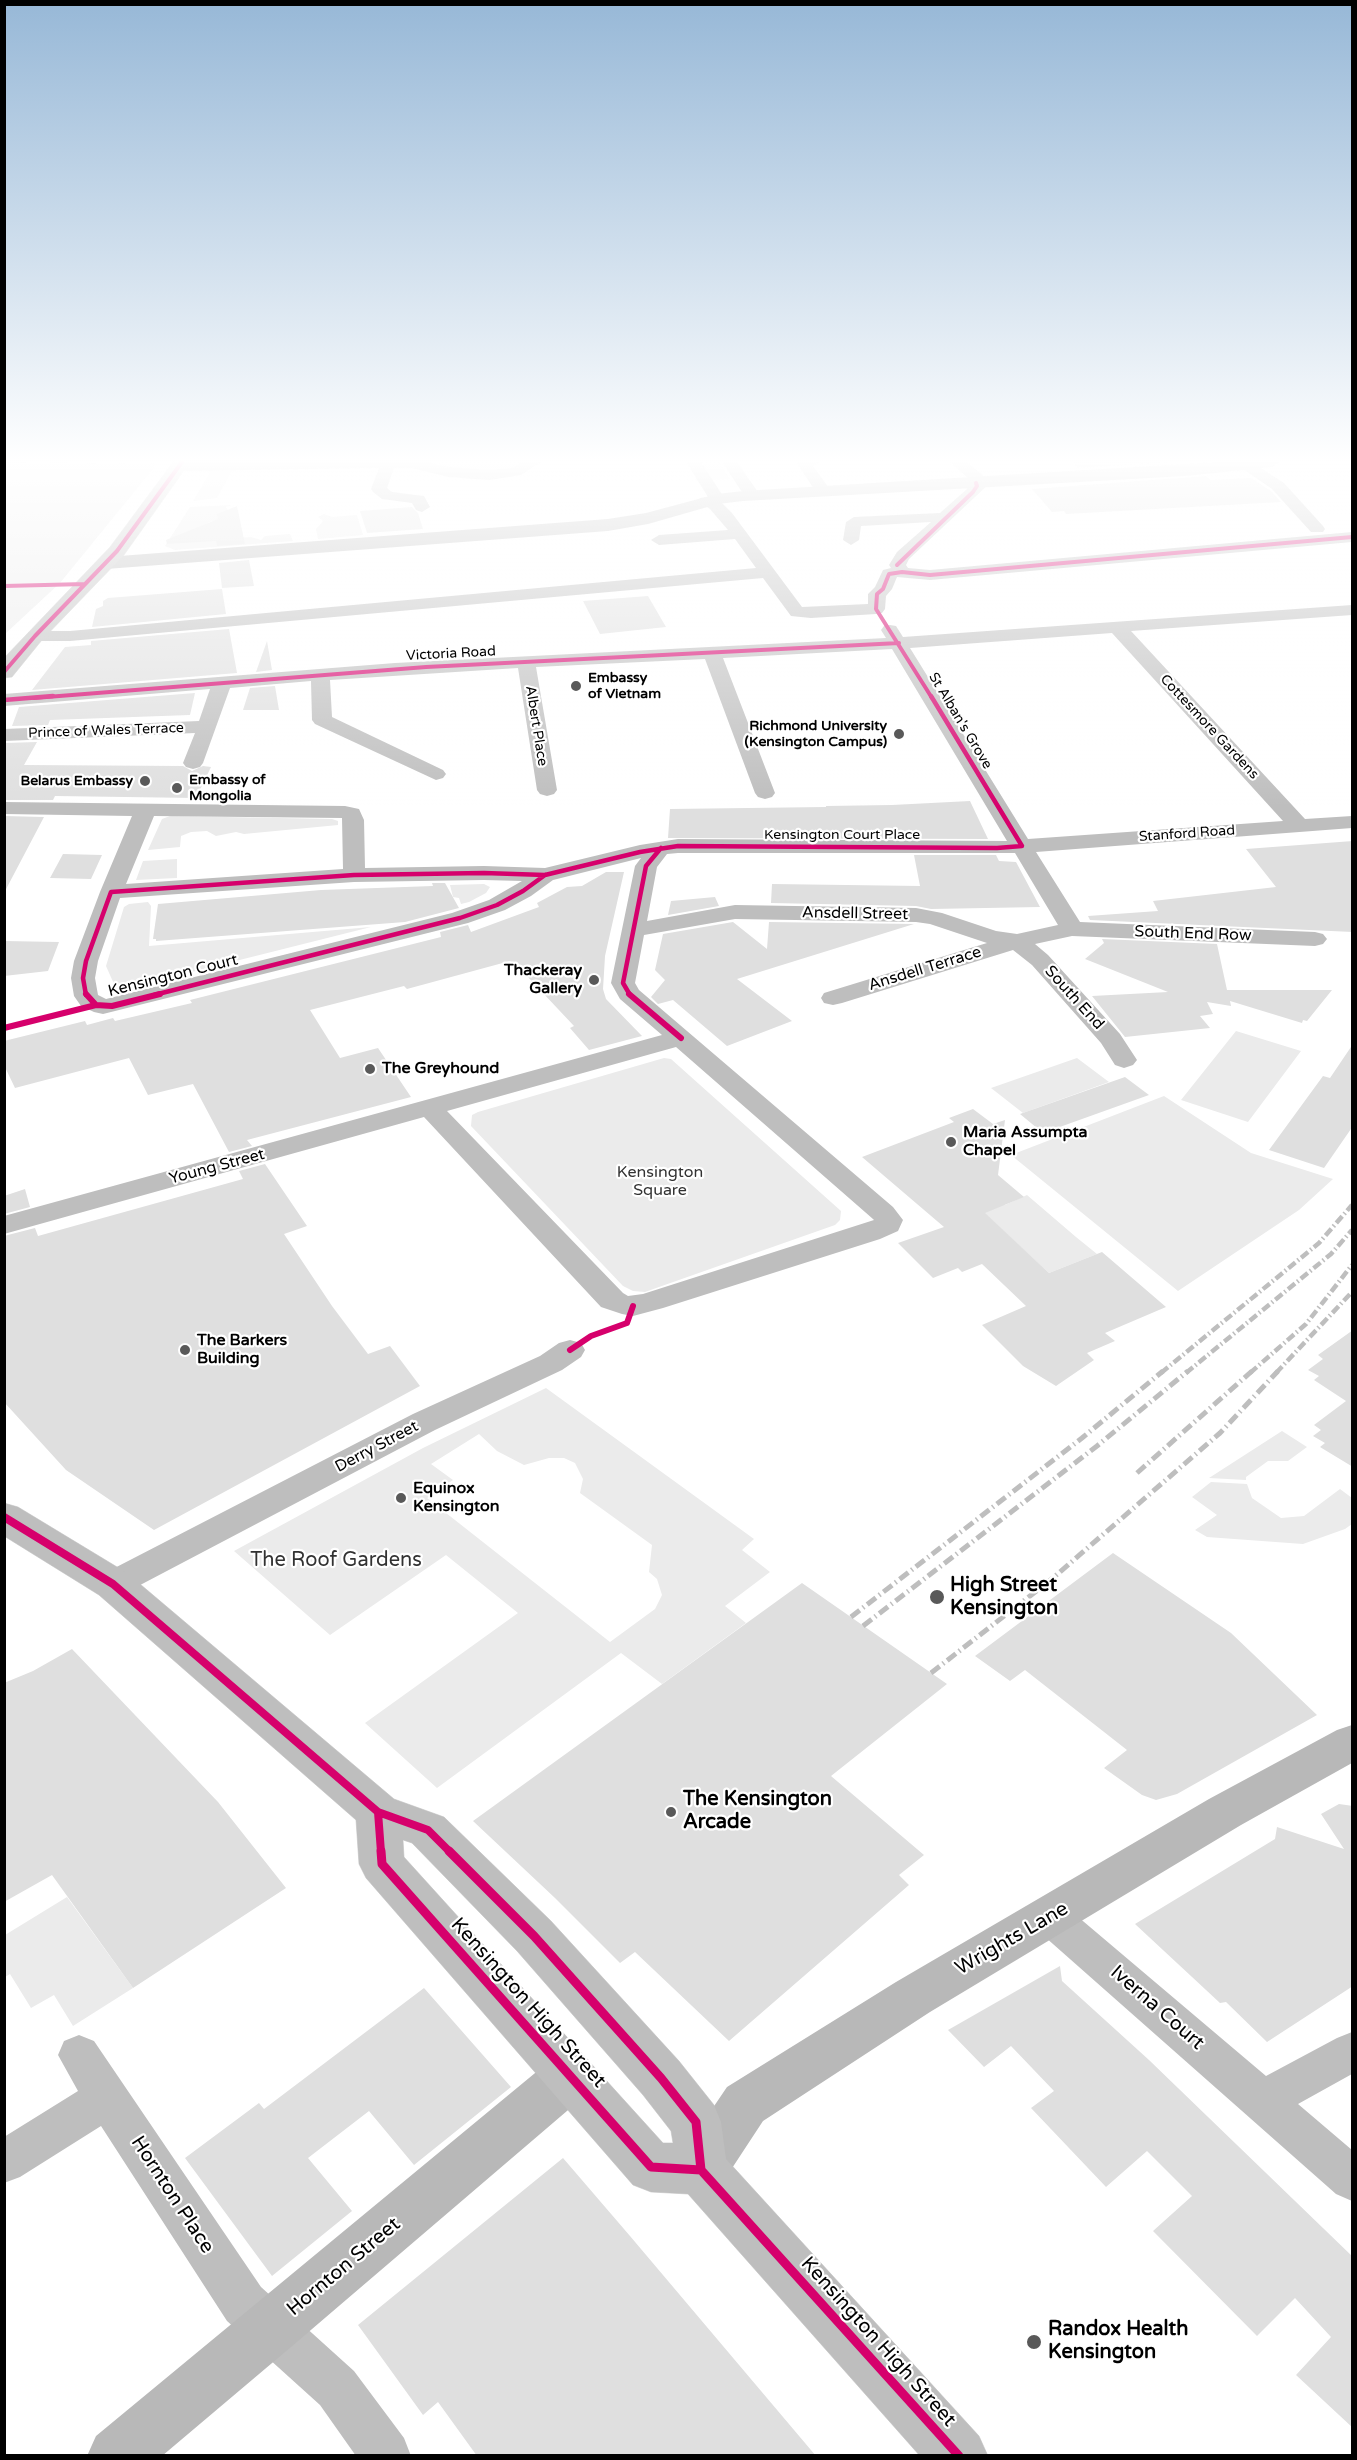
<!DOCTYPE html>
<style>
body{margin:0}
#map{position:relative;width:1357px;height:2460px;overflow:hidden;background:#fff;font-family:"Varela Round",sans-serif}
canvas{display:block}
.frame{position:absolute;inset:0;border:6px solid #000;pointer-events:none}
</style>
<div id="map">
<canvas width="1357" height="2460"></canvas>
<div class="frame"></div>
</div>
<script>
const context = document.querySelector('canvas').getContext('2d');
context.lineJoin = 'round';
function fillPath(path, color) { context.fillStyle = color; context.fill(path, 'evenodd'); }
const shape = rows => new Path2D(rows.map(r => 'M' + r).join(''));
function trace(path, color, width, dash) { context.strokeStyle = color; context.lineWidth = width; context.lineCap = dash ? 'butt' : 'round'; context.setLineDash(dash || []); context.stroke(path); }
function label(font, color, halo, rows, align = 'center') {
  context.font = font + ' "Varela Round",sans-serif'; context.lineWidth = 4.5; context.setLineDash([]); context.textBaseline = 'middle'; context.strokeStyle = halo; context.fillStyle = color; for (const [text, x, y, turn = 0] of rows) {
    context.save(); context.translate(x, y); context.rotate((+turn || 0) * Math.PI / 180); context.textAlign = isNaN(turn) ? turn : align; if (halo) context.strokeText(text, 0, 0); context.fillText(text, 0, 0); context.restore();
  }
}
const green = shape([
 [5,462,157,464,60,583,5,634],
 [439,462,526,462,521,467,500,471,456,469,440,465],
 [701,462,719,462,730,479,712,480],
 [212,469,233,469,217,498,193,501],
 [232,505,226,507,229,512,222,520,209,522,195,541,251,537,261,540,265,536,290,534,293,541,175,550,165,546,190,507],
 [324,514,332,517,357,515,363,535,318,539,316,529,323,521,318,517],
 [170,816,332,819,338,821,338,825,244,834,236,832,216,836,207,831,191,832,181,836,180,847,148,850,162,819],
 [177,859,177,878,136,880,143,861],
 [484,884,490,887,486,893,469,902,461,904,459,898,453,897,450,885],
 [148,902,151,906,149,946,371,927,136,986,122,987,114,984,106,966,124,907,129,904],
 [1236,1031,1301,1051,1248,1122,1181,1100],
 [664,1058,671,1059,841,1211,840,1220,835,1225,659,1287,645,1292,633,1291,623,1286,471,1126,472,1115,478,1112],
 [1077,1058,1109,1082,1023,1113,991,1088],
 [1164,1096,1251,1153,1333,1179,1299,1210,1178,1291,1011,1155],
 [1027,1195,1076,1237,1097,1254,1049,1273,974,1204,1005,1205],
 [546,1388,754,1539,742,1550,770,1572,725,1606,746,1623,662,1684,621,1653,437,1788,365,1723,518,1613,446,1555,330,1635,234,1551,423,1448],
 [479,1434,497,1451,524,1465,549,1458,564,1458,575,1463,583,1479,580,1493,652,1545,649,1572,657,1579,662,1595,655,1609,610,1642,427,1498,453,1480,431,1464],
 [1282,1431,1307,1447,1288,1461,1268,1461,1246,1477,1246,1480,1209,1478],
 [1211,1482,1247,1484,1252,1498,1281,1518,1304,1516,1340,1489,1352,1498,1352,1524,1345,1529,1303,1544,1207,1537,1195,1530,1217,1515,1192,1497],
 [67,1897,133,1988,73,2026,54,1995,31,2008,10,1974,5,1977,5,1935]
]);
const building = shape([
 [1073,462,1171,462,1078,468],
 [1206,476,1211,480,1251,478,1271,491,1281,502,1066,514,1064,511,1052,512,1032,489],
 [237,506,245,544,217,546,216,541,167,544,166,540,218,519,217,514],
 [412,507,418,513,423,529,367,533,360,511],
 [249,560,254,586,222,588,219,563],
 [222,589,226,614,92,627,96,609,103,606,103,601,108,598],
 [648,596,666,627,600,634,583,601],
 [229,629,237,673,32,690,65,647,91,645,91,641],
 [267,641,272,670,256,672],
 [275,686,279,710,243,710,250,688],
 [195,693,190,715,50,720,48,725,12,726,19,707],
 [37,742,24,765,183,766,192,771,203,766,211,767,196,798,55,796,53,800,4,800,6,743],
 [970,801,988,839,668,838,670,809,826,807,826,806,892,805],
 [4,816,44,817,4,893],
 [1353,841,1353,932,1090,920,1088,916,1158,911,1153,901,1276,887,1246,849],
 [63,854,102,855,91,879,50,878],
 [914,855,996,855,999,861,1016,862,1040,907,931,909,916,906,771,903,772,884,920,886],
 [606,872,624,872,605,956,603,989,606,999,642,1036,589,1050,570,1028,574,1026,526,975,523,976,510,961,407,989,404,986,310,1010,340,1058,378,1048,411,1097,247,1140,252,1146,229,1152,193,1084,148,1095,129,1058,15,1088,4,1065,4,1041,85,1021,87,1025,113,1018,115,1021,192,1003,190,1000,441,937,440,932,468,925,471,932,539,907,537,903,567,887,582,886],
 [432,883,445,883,459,908,405,922,156,941,156,939,153,939,158,904,321,890,433,886],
 [715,897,719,906,668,915,671,901],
 [733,922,767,949,769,922,914,924,737,979,792,1021,727,1046,673,1000,658,1004,651,997,665,980,655,970,663,934],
 [1102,939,1217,944,1227,990,1332,990,1307,1021,1303,1020,1302,1023,1230,1001,1231,1006,1207,1002,1213,1014,1200,1016,1210,1028,1125,1037,1092,996,1168,992,1085,959,1104,943],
 [4,941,59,942,48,971,4,976],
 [1353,1044,1353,1126,1324,1168,1269,1150,1323,1076,1330,1078],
 [1125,1077,1149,1095,1043,1133,1020,1114],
 [973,1109,993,1124,1005,1120,998,1175,1024,1197,985,1213,1049,1273,1102,1252,1166,1307,1105,1333,1115,1341,1087,1353,1094,1360,1056,1386,1023,1366,982,1325,1026,1306,982,1264,962,1272,958,1268,933,1278,898,1243,944,1227,862,1157,954,1122,949,1118],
 [265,1164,307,1226,284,1234,332,1306,368,1354,390,1346,420,1386,154,1530,66,1470,4,1402,4,1236,35,1228,38,1236,243,1179,239,1171],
 [25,1189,30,1207,4,1214,4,1196],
 [1353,1330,1353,1467,1320,1447,1325,1443,1313,1436,1321,1430,1314,1425,1346,1401,1314,1380,1319,1376,1308,1370,1323,1359,1318,1355],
 [1113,1553,1231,1633,1317,1715,1177,1794,1156,1800,1142,1795,1104,1768,1127,1750,1025,1670,1010,1681,975,1656],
 [802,1583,947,1684,831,1776,924,1855,899,1875,909,1885,729,2041,635,1952,620,1963,555,1898,473,1821],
 [72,1649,218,1802,286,1888,133,1988,52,1875,4,1902,4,1683,33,1671],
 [1339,1804,1353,1806,1353,1986,1267,2042,1226,2002,1220,2003,1135,1924,1275,1839,1277,1827,1344,1849,1321,1814],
 [1060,1966,1062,1981,1149,2060,1353,2257,1353,2428,1296,2375,1331,2337,1295,2298,1257,2336,1153,2231,1192,2196,1147,2151,1106,2187,1031,2108,1054,2091,1011,2046,984,2067,948,2030],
 [424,1988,511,2087,414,2165,369,2111,308,2158,352,2211,272,2276,185,2158,259,2103,264,2109],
 [563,2158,630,2236,816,2456,477,2456,438,2402,423,2415,358,2325]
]);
const street = shape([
 [176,462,428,462,449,467,489,470,512,468,522,462,541,462,521,475,489,480,449,477,411,468,394,468,387,488,392,492,424,496,430,507,422,512,416,510,412,503,382,499,373,492,371,489,379,468,180,471,172,466,176,462],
 [686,462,701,462,725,499,722,503,732,513,802,607,868,604,868,594,875,587,883,570,891,568,889,565,897,552,931,522,861,526,859,540,851,545,843,540,846,522,854,517,940,513,967,489,970,480,950,462,967,462,991,482,909,559,906,565,908,568,930,570,1352,532,1352,542,930,580,897,577,892,589,886,596,885,609,882,613,876,614,811,618,791,616,763,578,70,641,35,641,29,640,26,636,29,632,35,631,70,631,756,568,735,539,659,545,651,540,659,535,728,530,710,509,698,501,700,498,708,497,686,462],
 [722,462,737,462,760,495,758,498,746,498,722,462],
 [796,462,819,462,813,466,832,492,830,495,818,495,796,462],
 [1243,463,1253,463,1284,483,1323,526,1325,529,1323,532,1311,532,1272,489,1243,469,1240,466,1243,463],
 [1352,605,1352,615,1131,631,1305,819,1352,816,1352,828,1036,852,1080,922,1315,932,1323,934,1327,939,1323,944,1315,946,1072,936,1035,944,1048,955,1120,1034,1137,1060,1133,1065,1124,1068,1115,1065,1101,1043,1032,965,1013,950,842,1003,833,1005,824,1003,821,998,824,993,987,943,930,924,916,922,735,919,644,935,635,983,639,990,893,1207,903,1220,898,1231,880,1239,663,1308,633,1316,622,1314,601,1307,424,1117,4,1234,4,1216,662,1035,620,999,611,983,635,866,641,858,553,880,531,896,505,910,468,923,103,1014,94,1012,81,1006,74,996,71,978,74,961,100,892,132,816,4,814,4,802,345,806,359,809,364,820,365,868,484,866,545,868,640,845,678,839,1007,841,892,649,723,658,775,793,772,797,765,799,758,797,755,793,705,659,536,667,557,790,554,794,547,796,540,794,537,790,518,668,330,680,332,717,443,770,446,774,443,778,436,780,315,724,312,720,311,681,230,688,203,763,200,767,193,769,186,767,183,763,195,733,4,741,4,729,199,721,210,689,4,706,4,694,395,663,886,638,881,630,884,626,890,625,896,626,903,637,1352,605],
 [1112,633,1283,821,1028,839,910,648,1112,633],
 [154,816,342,818,343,869,126,884,154,816],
 [678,853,1015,853,1058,925,1017,934,996,931,942,913,916,908,735,905,647,921,657,867,667,854,678,853],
 [484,880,522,881,489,900,452,913,106,999,98,995,95,978,98,961,120,898,354,882,484,880],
 [676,1047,873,1219,874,1220,643,1294,628,1296,623,1293,447,1111,676,1047],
 [570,1340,581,1343,585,1350,581,1357,562,1370,435,1430,125,1593,113,1597,101,1593,96,1584,101,1575,413,1414,540,1356,559,1343,570,1340],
 [1050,1899,1064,1905,1266,2076,1337,2038,1352,2032,1352,2074,1298,2104,1352,2150,1352,2201,1336,2194,1036,1929,1030,1917,1036,1905,1050,1899],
 [79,2035,94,2041,261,2287,354,2371,404,2438,411,2456,356,2456,320,2405,227,2321,101,2126,20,2177,4,2183,4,2137,78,2091,58,2055,64,2041,79,2035]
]);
const secondary = shape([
 [1216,462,1280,462,1272,467,1185,476,743,501,718,504,648,524,608,531,106,569,99,567,96,563,99,559,106,557,608,519,646,513,717,494,743,491,1216,462],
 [1352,1725,1352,1763,1241,1825,930,2012,763,2121,719,2188,701,2195,683,2188,675,2170,683,2152,727,2087,896,1982,1209,1799,1337,1730,1352,1725],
 [570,2053,588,2059,595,2076,588,2093,291,2347,162,2456,87,2456,96,2436,552,2059,570,2053]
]);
const primary = shape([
 [173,462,190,462,124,555,42,640,12,677,4,678,4,658,110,547,173,462],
 [4,1503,18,1507,127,1573,394,1799,444,1817,551,1921,679,2061,714,2105,721,2122,726,2159,979,2436,988,2456,920,2456,688,2194,651,2192,633,2185,366,1878,359,1864,356,1820,99,1595,4,1536,4,1503],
 [403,1840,412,1843,517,1951,643,2095,671,2131,673,2143,663,2143,404,1857,403,1840]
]);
const railFar1 = shape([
 [1161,1373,1319,1243,1352,1205],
 [1186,1373,1331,1254,1352,1230],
 [1250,1373,1306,1324,1352,1265],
 [1276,1373,1352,1292]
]);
const rail = shape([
 [1137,1473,1252,1371],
 [851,1617,1082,1438,1163,1371],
 [863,1626,1097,1446,1188,1371],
 [931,1673,1053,1578,1220,1433,1278,1371]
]);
const cyclewayFar4 = shape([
 [897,565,973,492,977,486,976,483],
 [4,586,85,584],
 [4,672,35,636,117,551,182,462],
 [34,698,426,667,899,643],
 [932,698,876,609,877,594,883,589,889,574,902,572,930,575,1352,537]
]);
const cyclewayFar3 = shape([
 [4,700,53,696],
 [545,875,640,852,678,846,997,848,1022,846,931,696],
 [86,995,83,978,86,961,111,892,354,875,484,873,545,875],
 [154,995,460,918,497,905,523,891,545,875],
 [630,995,623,983,646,866,661,848]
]);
const cyclewayFar2 = shape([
 [86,994,96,1005,112,1006,160,994],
 [629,994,681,1038],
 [4,1028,96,1005],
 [570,1350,591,1336,627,1323,633,1306]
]);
const cyclewayFar1 = shape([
 [4,1517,113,1584,378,1812,428,1830,450,1852],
 [378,1812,381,1852]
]);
const cycleway = shape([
 [381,1851,382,1864,651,2167,701,2170],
 [449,1851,534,1936,661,2078,696,2122,701,2170,959,2456]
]);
const markers = [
 [576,686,6,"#595959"],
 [899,734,6,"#595959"],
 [145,781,6,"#595959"],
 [177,788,6,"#595959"],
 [594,980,6,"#595959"],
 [370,1069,6,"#595959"],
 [951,1142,6,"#595959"],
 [185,1350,6,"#595959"],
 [401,1498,6,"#595959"],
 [937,1597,8,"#595959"],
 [671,1812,6,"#595959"],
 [1034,2342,8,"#595959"]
];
const farStreetnames = [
 ["Victoria Road",451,654,-3],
 ["St Alban's Grove",960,721,59],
 ["Albert Place",536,726,81],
 ["Cottesmore Gardens",1209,727,47],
 ["Prince of Wales Terrace",106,731,-2],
 ["Stanford Road",1187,834,-4],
 ["Kensington Court Place",842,835]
];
const farPoinames = [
 ["Embassy",588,678],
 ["of Vietnam",588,694],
 ["Richmond University",887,726,"right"],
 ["(Kensington Campus)",887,742,"right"],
 ["Embassy of",189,780],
 ["Mongolia",189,796],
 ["Belarus Embassy",133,781,"right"]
];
const streetNames = [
 ["Ansdell Street",855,914,1],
 ["South End Row",1193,934,2],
 ["Ansdell Terrace",925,969,-17],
 ["Kensington Court",173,976,-14],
 ["South End",1074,998,48],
 ["Young Street",217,1167,-15],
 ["Derry Street",377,1447,-28]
];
const poiNames = [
 ["Thackeray",582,971,"right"],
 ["Gallery",582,989,"right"],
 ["The Greyhound",382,1069],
 ["Maria Assumpta",963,1133],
 ["Chapel",963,1151],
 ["The Barkers",197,1341],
 ["Building",197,1359],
 ["Equinox",413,1489],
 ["Kensington",413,1507]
];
const parkNames = [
 ["Kensington",660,1173],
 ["Square",660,1191]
];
const nearParknames = [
 ["The Roof Gardens",336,1561]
];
const nearPoinames = [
 ["High Street",950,1586],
 ["Kensington",950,1609],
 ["The Kensington",683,1800],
 ["Arcade",683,1823],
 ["Randox Health",1048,2330],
 ["Kensington",1048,2353]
];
const nearStreetnames = [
 ["Wrights Lane",1012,1939,-30],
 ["Kensington High Street",528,2003,48],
 ["Iverna Court",1157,2008,41],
 ["Hornton Place",172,2195,57],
 ["Hornton Street",344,2267,-40],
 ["Kensington High Street",878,2342,48]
];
fillPath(green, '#ebebeb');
fillPath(building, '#dfdfdf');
trace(primary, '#dbdbdb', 1);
fillPath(street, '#bebebe');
fillPath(secondary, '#b8b8b8');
fillPath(primary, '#bebebe');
trace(railFar1, '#bebebe', 4.5, [9, 3, 1.5, 3]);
trace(rail, '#bebebe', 5, [11, 4, 1.5, 4]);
trace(cyclewayFar4, '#d6006c', 4);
trace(cyclewayFar3, '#d6006c', 4.5);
trace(cyclewayFar2, '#d6006c', 6);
trace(cyclewayFar1, '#d6006c', 8);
trace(cycleway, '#d6006c', 9);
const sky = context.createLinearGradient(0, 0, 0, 807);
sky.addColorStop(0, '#97b8d7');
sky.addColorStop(0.57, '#fff');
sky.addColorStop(1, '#ffffff00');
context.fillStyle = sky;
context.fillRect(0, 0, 1357, 807);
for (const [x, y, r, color] of markers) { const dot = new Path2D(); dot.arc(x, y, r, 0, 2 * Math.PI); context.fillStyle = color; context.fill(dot); trace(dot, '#fff', 2); }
label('14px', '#000', '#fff', farStreetnames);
label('bold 14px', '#000', '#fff', farPoinames, 'left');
label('16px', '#000', '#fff', streetNames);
label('bold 16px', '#000', '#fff', poiNames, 'left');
label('16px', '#323232', '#fff', parkNames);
label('20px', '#323232', '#fff', nearParknames);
label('bold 20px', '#000', '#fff', nearPoinames, 'left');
label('20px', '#000', '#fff', nearStreetnames);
</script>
